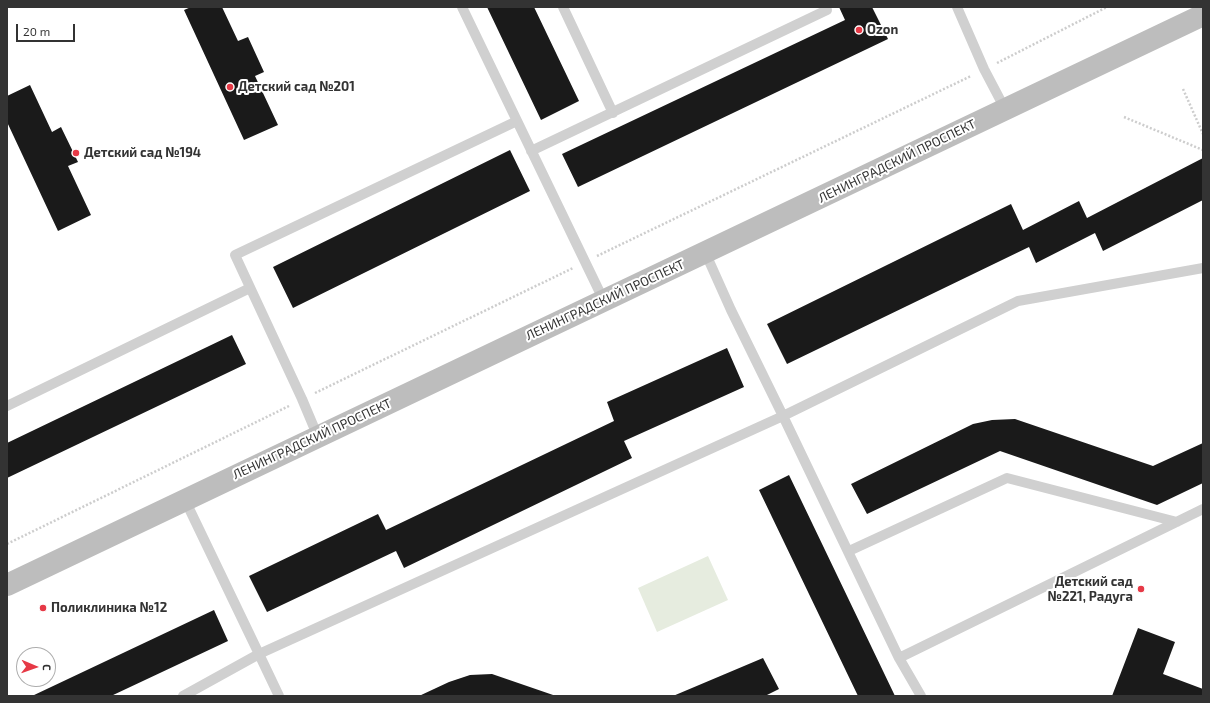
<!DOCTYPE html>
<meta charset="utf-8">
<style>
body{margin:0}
#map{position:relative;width:1210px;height:703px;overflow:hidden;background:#fff;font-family:"Exo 2",sans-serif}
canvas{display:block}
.frame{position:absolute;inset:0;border:8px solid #333;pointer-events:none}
.north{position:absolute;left:16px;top:647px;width:40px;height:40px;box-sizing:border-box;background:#fff;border:1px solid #adadad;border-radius:50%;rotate:92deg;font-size:11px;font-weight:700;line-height:16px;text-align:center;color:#333}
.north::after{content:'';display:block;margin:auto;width:14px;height:18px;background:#e63946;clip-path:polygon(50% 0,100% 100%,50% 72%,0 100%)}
.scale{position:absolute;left:16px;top:24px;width:59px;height:18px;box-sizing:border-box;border:2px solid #333;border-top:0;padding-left:5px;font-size:12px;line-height:14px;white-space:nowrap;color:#333;-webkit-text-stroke:3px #fff;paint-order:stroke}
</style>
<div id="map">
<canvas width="1210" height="703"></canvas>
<div class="frame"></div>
<div class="north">С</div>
<div class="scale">20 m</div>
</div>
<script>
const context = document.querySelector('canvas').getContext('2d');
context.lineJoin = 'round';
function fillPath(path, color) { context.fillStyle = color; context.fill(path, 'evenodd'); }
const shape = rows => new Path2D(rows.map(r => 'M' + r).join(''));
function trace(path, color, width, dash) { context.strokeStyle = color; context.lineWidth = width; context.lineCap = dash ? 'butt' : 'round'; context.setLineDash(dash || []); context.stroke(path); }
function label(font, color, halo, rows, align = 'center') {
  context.font = font + ' "Exo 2",sans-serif'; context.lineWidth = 4; context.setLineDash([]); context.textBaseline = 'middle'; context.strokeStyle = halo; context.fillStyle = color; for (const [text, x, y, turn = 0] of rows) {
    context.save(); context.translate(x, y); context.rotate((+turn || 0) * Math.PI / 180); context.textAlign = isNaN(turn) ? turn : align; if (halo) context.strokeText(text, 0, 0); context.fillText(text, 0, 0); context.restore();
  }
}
const green = shape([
 [708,556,728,600,657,632,638,588]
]);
const building = shape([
 [191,7,222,7,238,41,248,37,264,72,255,76,278,125,244,140,184,10],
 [487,7,534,7,579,101,541,120],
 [839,7,872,7,888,39,578,187,562,154,845,20],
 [30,85,52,132,61,127,78,162,68,166,91,215,58,231,7,122,7,96],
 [510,150,530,191,293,308,273,267],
 [1203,158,1203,200,1103,251,1095,233,1036,263,1029,247,787,364,767,324,1011,204,1023,230,1079,201,1087,218],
 [232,335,246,364,7,478,7,443],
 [727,348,744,387,624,441,632,458,404,568,396,551,267,612,249,576,378,514,386,530,614,421,607,402],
 [1015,419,1153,466,1203,443,1203,483,1157,505,1000,451,867,514,851,484,973,424,992,420],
 [789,475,895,696,858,696,759,490],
 [214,610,228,641,111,696,32,696],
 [1138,628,1175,642,1163,674,1203,689,1203,696,1112,696],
 [763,658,779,689,765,696,673,696],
 [492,674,556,696,419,696,449,682,470,675]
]);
const path = shape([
 [997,63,1107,7],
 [1183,89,1203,134],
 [1124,117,1203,150],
 [597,256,971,76],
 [315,393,573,268],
 [7,544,289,406]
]);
const service = shape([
 [462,7,604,301],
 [563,7,613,113],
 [957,7,984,69,1005,109],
 [531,151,827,10,825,7],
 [705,252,731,310,783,416,899,658,921,696],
 [7,406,250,288],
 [318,437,302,399,235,255,517,121],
 [185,500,259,654,783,416,1018,301,1203,268],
 [849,551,1007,478,1177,522],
 [899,658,1203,509],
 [183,696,259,654,279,696]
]);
const secondary = shape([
 [7,585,1203,15]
]);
const markers = [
 [859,30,4,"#e63946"],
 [230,87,4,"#e63946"],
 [76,153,4,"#e63946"],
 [1141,589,4,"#e63946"],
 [43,608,4,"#e63946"]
];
const poiNames = [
 ["Ozon",867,30],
 ["Детский сад №201",238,87],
 ["Детский сад №194",84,153],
 ["Детский сад",1133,582,"right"],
 ["№221, Радуга",1133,597,"right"],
 ["Поликлиника №12",51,608]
];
const streetNames = [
 ["ЛЕНИНГРАДСКИЙ ПРОСПЕКТ",897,161,-26],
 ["ЛЕНИНГРАДСКИЙ ПРОСПЕКТ",605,300,-25],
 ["ЛЕНИНГРАДСКИЙ ПРОСПЕКТ",312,439,-25]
];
fillPath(green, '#e6ecdf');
fillPath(building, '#1a1a1a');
trace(path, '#cdcdcd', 2.5, [2, 2]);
trace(service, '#d0d0d0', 10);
trace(secondary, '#bdbdbd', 22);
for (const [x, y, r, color] of markers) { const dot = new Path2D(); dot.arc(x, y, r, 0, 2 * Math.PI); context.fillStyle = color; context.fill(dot); trace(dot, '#fff', 1.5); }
label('bold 13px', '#333', '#fff', poiNames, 'left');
label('13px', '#333', '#fff', streetNames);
</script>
